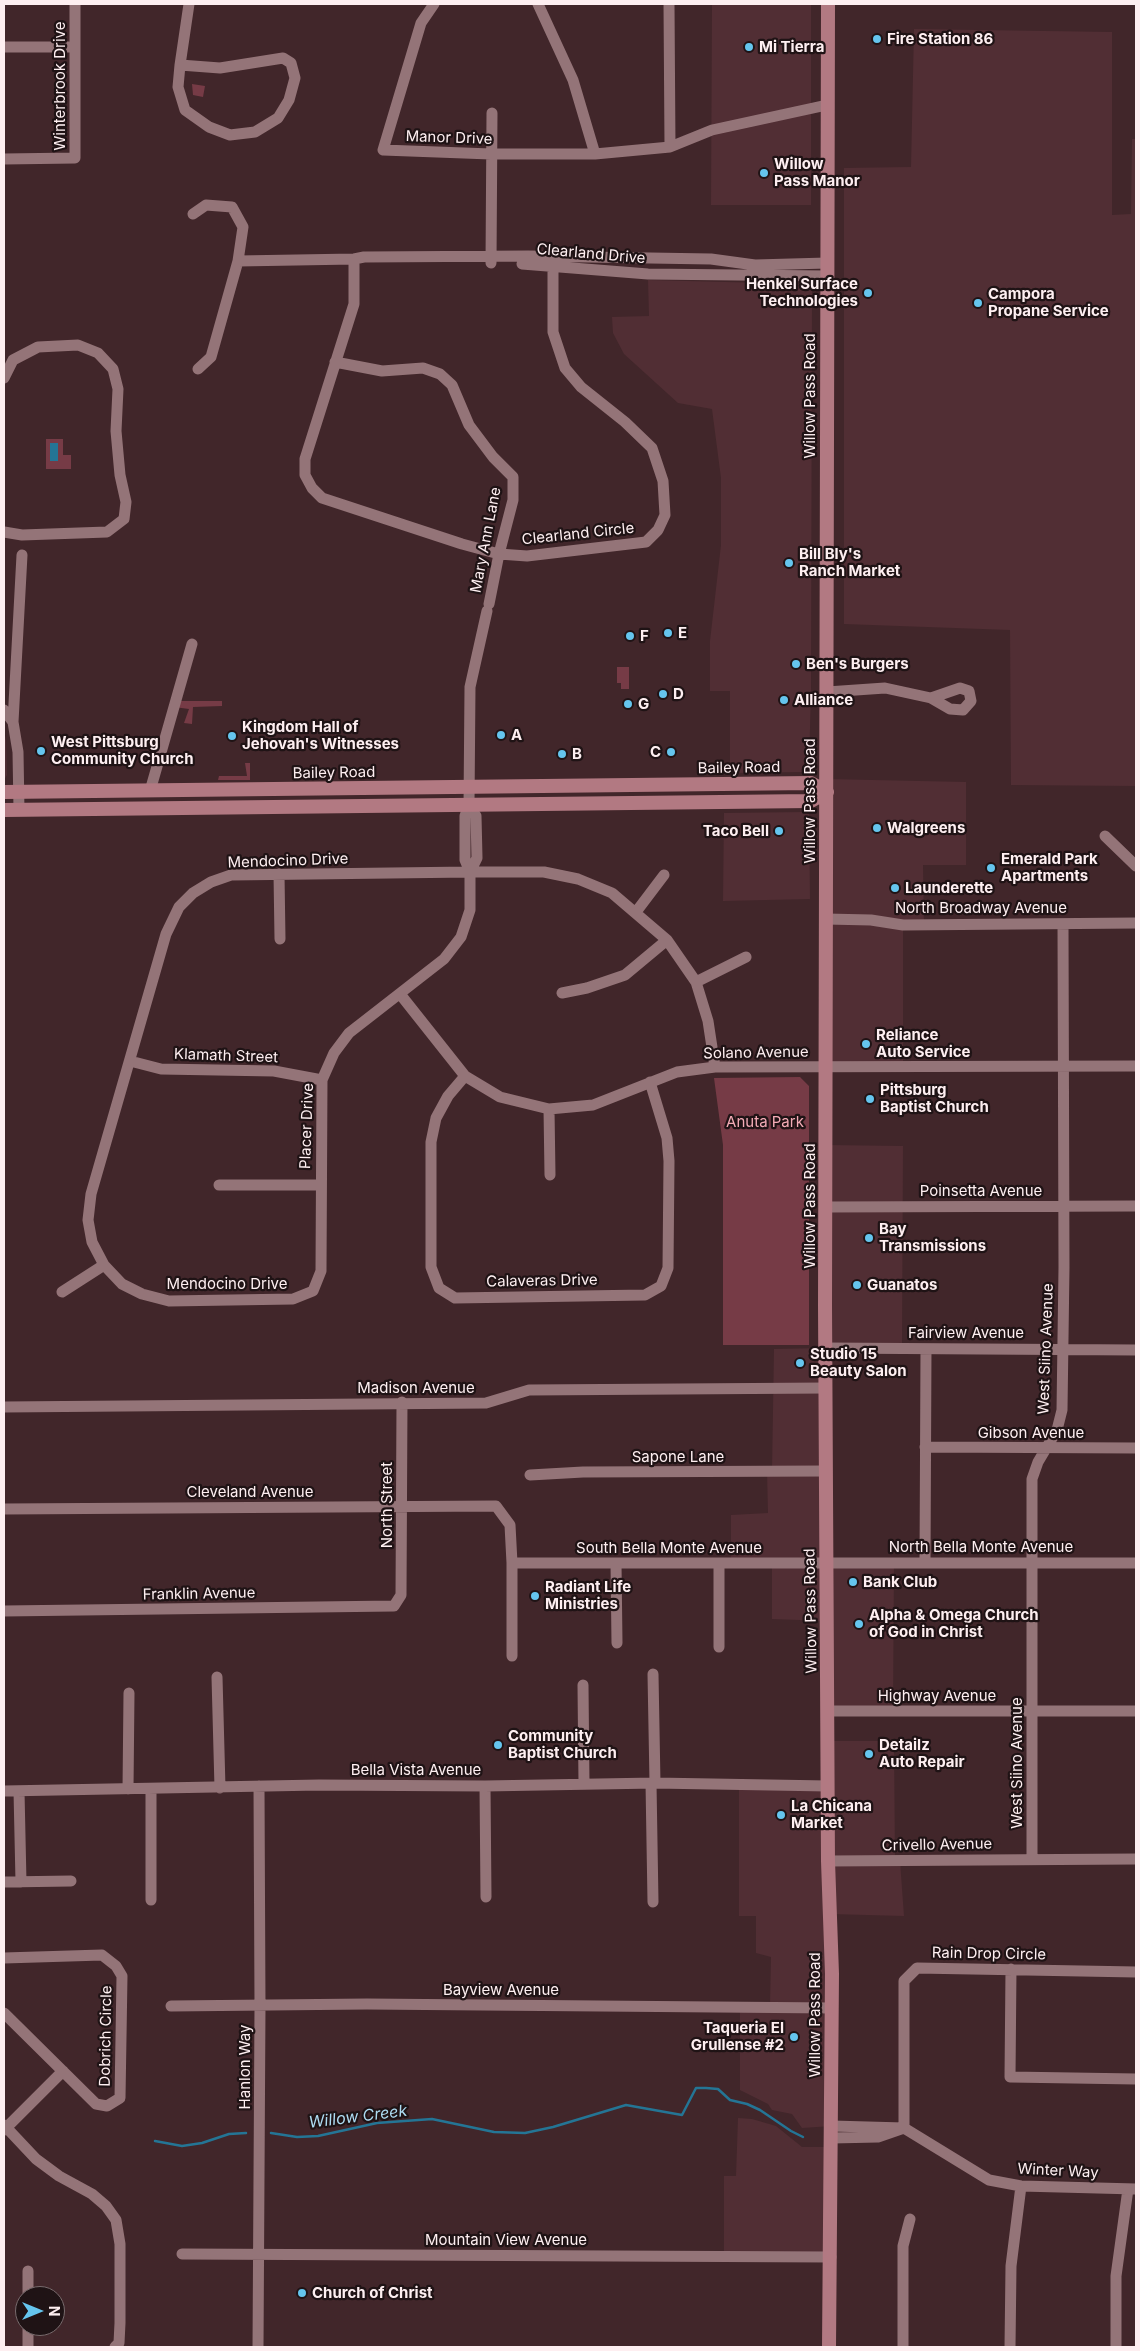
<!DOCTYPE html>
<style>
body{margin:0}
#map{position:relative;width:1140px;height:2351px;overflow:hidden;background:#41262a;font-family:Inter,sans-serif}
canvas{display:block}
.frame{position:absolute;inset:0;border:5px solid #feeff1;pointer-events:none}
.north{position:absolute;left:15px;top:2286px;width:50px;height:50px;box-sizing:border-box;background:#1f1315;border:1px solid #786b6d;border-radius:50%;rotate:90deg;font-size:14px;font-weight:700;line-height:20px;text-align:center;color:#feeff1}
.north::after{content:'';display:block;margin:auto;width:18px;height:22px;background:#65c5ee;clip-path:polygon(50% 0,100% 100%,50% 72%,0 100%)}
</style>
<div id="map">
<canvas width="1140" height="2351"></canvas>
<div class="frame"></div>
<div class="north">N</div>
</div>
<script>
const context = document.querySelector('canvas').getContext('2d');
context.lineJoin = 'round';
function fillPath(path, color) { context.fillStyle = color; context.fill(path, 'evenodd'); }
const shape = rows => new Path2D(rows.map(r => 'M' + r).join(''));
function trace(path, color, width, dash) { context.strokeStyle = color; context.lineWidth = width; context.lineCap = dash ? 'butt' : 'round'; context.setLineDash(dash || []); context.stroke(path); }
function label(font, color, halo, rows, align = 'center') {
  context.font = font + ' Inter,sans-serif'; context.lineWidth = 4.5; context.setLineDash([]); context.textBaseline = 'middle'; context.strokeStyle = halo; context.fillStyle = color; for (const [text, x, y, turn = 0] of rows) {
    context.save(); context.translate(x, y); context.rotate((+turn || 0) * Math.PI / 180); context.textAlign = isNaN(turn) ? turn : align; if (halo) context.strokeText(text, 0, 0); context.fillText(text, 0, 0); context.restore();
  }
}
const built = shape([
 [712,4,811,4,811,205,711,205],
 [914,29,1112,32,1112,215,1131,214,1132,139,1136,139,1136,786,1011,785,1010,630,844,624,844,168,911,167],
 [648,280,804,284,812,290,811,689,809,767,804,772,730,773,730,691,710,691,710,641,721,545,721,478,712,409,678,403,624,354,613,333,612,317,649,316],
 [4,731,6,740,7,775,4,780],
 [827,779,966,782,966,865,923,865,924,925,903,925,903,1067,826,1068],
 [724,813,806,812,809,814,810,899,723,901],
 [826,1145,903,1146,902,1347,826,1348,826,1561,894,1563,893,1712,828,1711,827,1621,772,1619,772,1563,731,1563,731,1515,768,1513,767,1471,772,1471,774,1349,825,1348],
 [828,1741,894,1741,895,1861,900,1861,904,1916,830,1914,832,2126,802,2128,792,2114,772,2110,768,2104,740,2090,740,2006,770,2006,771,1957,756,1953,756,1916,739,1916,739,1784,828,1786],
 [738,2118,752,2119,776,2126,802,2147,831,2147,831,2257,724,2255,724,2176,736,2176]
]);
const green = shape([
 [192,84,205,86,203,97,193,95],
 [46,439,63,439,63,455,71,455,71,469,46,469],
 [617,667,629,667,629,689,621,689,621,683,617,683],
 [176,701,222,701,222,706,193,707,192,724,184,723,189,709,174,707],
 [245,763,250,763,250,780,218,780,219,776,247,776],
 [800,1077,809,1086,809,1345,723,1345,723,1145,714,1078]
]);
const water = shape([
 [50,443,58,443,58,461,50,461]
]);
const stream = shape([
 [271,2133,297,2137,318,2136,377,2123,432,2119,494,2132,525,2133,553,2127,626,2105,682,2115,696,2088,706,2088,718,2089,730,2100,747,2104,760,2110,791,2131,803,2137],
 [155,2141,182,2146,202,2143,229,2134,246,2133]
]);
const minor = shape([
 [434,4,421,23,383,150,491,154,595,154,670,147,712,130,827,105],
 [538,4,573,80,595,154],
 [669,4,670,147],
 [4,47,75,47],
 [180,65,220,68,283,58,291,63,295,78,289,100,278,118,255,132,230,135,209,127,185,110,178,87,180,65,189,4],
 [4,159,75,158,75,4],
 [193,214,206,205,232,207,243,227,238,261,211,357,198,369],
 [354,259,354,304,305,459,305,475,312,488,322,498,462,544,499,554,527,556,646,542,658,530,665,515,663,481,652,448,625,422,581,387,565,368,553,332,553,258],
 [238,261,354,259,364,257,528,256,711,259,755,265,827,263],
 [491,263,492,113],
 [522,264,648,274,827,276],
 [335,362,382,371,423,368,440,374,452,385,469,425,493,457,513,477,513,500,499,554,489,604],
 [4,378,13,360],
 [4,532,22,535,107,532,124,519,126,502,120,475,116,431,118,389,113,369,98,353,78,345,38,347,13,360],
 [487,611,470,687,469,805,465,816,465,860,470,872,470,910,461,937,444,959,349,1033,334,1053,322,1080,321,1271,313,1291,293,1299,169,1301,142,1294,122,1284,104,1265,92,1242,88,1220,91,1194,166,934,179,907,193,893,211,882,231,875,470,872,544,872,578,879,612,893,667,940,696,982,708,1021,715,1067],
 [827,692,885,688,931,698,950,709,963,710,971,701,969,691,960,688,931,698],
 [4,710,13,722,18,752,19,810],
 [13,722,22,555],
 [150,791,192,644],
 [469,805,476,816,477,858,470,872],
 [1105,836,1136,866],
 [279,874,280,939],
 [636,912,664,875],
 [826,919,871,920,903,925,1136,923],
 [696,982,746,957],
 [562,993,587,988,625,975,667,940],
 [400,994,465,1076,500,1097,549,1109,593,1105,677,1072,715,1067,1136,1066],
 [130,1061,161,1069,274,1071,322,1080],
 [465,1076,448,1096,436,1118,431,1142,431,1267,439,1288,455,1298,645,1295,661,1286,668,1268,669,1161,667,1138,650,1082],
 [549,1109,550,1175],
 [219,1185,320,1185],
 [826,1207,1136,1206],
 [62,1292,104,1265],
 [826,1348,1136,1350],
 [4,1407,486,1403,529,1390,826,1388],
 [925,1447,1136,1448],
 [530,1475,583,1472,826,1471],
 [4,1509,496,1506,510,1525,512,1563,512,1656],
 [925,1562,926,1349],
 [512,1563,1136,1563],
 [616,1563,617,1643],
 [719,1563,719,1647],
 [4,1611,394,1606,401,1595,402,1402],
 [653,1674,655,1783],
 [217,1677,220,1788],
 [583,1685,584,1784],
 [828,1711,1136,1711],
 [651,1783,653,1902],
 [485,1786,486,1897],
 [128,1789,129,1693],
 [151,1790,151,1900],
 [4,1791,319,1785,485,1786,655,1783,828,1786],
 [19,1791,21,1882],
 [1032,1859,1032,1479,1038,1462,1057,1430,1062,1410,1064,1267,1063,924],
 [828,1861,1136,1859],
 [4,1882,71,1881],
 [4,1958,102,1955,116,1966,122,1976,120,2098,107,2106,96,2104,4,2013],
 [1011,1969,1010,2077,1136,2079],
 [1136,1972,917,1968,904,1981,904,2128,989,2180,1021,2186,1136,2189],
 [171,2006,367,2004,832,2008],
 [4,2125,36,2159,59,2176,92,2194,106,2206,116,2220,120,2244,120,2323,119,2343,115,2347],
 [832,2126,904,2128,878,2137,832,2138],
 [4,2130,63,2071],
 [182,2254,831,2257],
 [28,2296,28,2271],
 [28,2347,28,2326],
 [258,2347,260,2006,259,1786],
 [903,2347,903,2246,910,2219],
 [1010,2347,1011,2266,1021,2186],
 [1116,2347,1116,2276,1128,2189]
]);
const major = shape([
 [828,4,825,1305,828,1861,832,1974,829,2347],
 [4,792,811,783,827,792],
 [4,810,811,801,827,792]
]);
const markers = [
 [877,39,5,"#65c5ee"],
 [749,47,5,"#65c5ee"],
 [764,173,5,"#65c5ee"],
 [868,293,5,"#65c5ee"],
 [978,303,5,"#65c5ee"],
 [789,563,5,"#65c5ee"],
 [668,633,5,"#65c5ee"],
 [630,636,5,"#65c5ee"],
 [796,664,5,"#65c5ee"],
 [663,694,5,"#65c5ee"],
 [784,700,5,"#65c5ee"],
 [628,704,5,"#65c5ee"],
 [501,735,5,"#65c5ee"],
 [232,736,5,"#65c5ee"],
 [41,751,5,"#65c5ee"],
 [671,752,5,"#65c5ee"],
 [562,754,5,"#65c5ee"],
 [877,828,5,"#65c5ee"],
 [779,831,5,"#65c5ee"],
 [991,868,5,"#65c5ee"],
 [895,888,5,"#65c5ee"],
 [866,1044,5,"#65c5ee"],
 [870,1099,5,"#65c5ee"],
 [869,1238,5,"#65c5ee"],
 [857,1285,5,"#65c5ee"],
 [800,1363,5,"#65c5ee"],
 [853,1582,5,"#65c5ee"],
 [535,1596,5,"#65c5ee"],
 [859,1624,5,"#65c5ee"],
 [498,1745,5,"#65c5ee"],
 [869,1754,5,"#65c5ee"],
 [781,1815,5,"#65c5ee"],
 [794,2037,5,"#65c5ee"],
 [302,2293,5,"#65c5ee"]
];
const poiNames = [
 ["Fire Station 86",887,39],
 ["Mi Tierra",759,47],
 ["Willow",774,164],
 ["Pass Manor",774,181],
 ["Henkel Surface",858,284,"right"],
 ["Technologies",858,301,"right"],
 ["Campora",988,294],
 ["Propane Service",988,311],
 ["Bill Bly's",799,554],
 ["Ranch Market",799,571],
 ["E",678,633],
 ["F",640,636],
 ["Ben's Burgers",806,664],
 ["D",673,694],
 ["Alliance",794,700],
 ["G",638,704],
 ["Kingdom Hall of",242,727],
 ["Jehovah's Witnesses",242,744],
 ["A",511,735],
 ["West Pittsburg",51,742],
 ["Community Church",51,759],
 ["C",661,752,"right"],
 ["B",572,754],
 ["Walgreens",887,828],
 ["Taco Bell",769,831,"right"],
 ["Emerald Park",1001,859],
 ["Apartments",1001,876],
 ["Launderette",905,888],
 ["Reliance",876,1035],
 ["Auto Service",876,1052],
 ["Pittsburg",880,1090],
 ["Baptist Church",880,1107],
 ["Bay",879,1229],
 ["Transmissions",879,1246],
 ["Guanatos",867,1285],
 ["Studio 15",810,1354],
 ["Beauty Salon",810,1371],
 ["Bank Club",863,1582],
 ["Radiant Life",545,1587],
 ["Ministries",545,1604],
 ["Alpha & Omega Church",869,1615],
 ["of God in Christ",869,1632],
 ["Community",508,1736],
 ["Baptist Church",508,1753],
 ["Detailz",879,1745],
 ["Auto Repair",879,1762],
 ["La Chicana",791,1806],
 ["Market",791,1823],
 ["Taqueria El",784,2028,"right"],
 ["Grullense #2",784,2045,"right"],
 ["Church of Christ",312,2293]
];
const streetNames = [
 ["Winterbrook Drive",60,86,-90],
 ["Manor Drive",449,138,2],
 ["Clearland Drive",591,254,5],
 ["Willow Pass Road",810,396,-90],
 ["Clearland Circle",578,534,-6],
 ["Mary Ann Lane",486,540,-79],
 ["Bailey Road",739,768,-1],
 ["Bailey Road",334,773,-1],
 ["Willow Pass Road",810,801,-90],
 ["Mendocino Drive",288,861,-2],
 ["North Broadway Avenue",981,908],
 ["Solano Avenue",756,1053,-1],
 ["Klamath Street",226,1056,2],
 ["Placer Drive",307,1126,-88],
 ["Poinsetta Avenue",981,1191],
 ["Willow Pass Road",810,1206,-90],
 ["Calaveras Drive",542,1281,-1],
 ["Mendocino Drive",227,1284],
 ["Fairview Avenue",966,1333],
 ["West Siino Avenue",1046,1349,-88],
 ["Madison Avenue",416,1388],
 ["Gibson Avenue",1031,1433],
 ["Sapone Lane",678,1457],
 ["Cleveland Avenue",250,1492],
 ["North Street",387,1505,-90],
 ["North Bella Monte Avenue",981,1547],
 ["South Bella Monte Avenue",669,1548],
 ["Franklin Avenue",199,1594,-1],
 ["Willow Pass Road",811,1611,-91],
 ["Highway Avenue",937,1696],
 ["West Siino Avenue",1017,1763,-90],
 ["Bella Vista Avenue",416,1770],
 ["Crivello Avenue",937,1845,-1],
 ["Rain Drop Circle",989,1954,1],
 ["Bayview Avenue",501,1990],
 ["Willow Pass Road",815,2015,-90],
 ["Dobrich Circle",106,2036,-89],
 ["Hanlon Way",245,2067,-90],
 ["Winter Way",1058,2171,3],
 ["Mountain View Avenue",506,2240]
];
const parkNames = [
 ["Anuta Park",765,1122]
];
const waterNames = [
 ["Willow Creek",358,2117,-7]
];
fillPath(built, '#512e34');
fillPath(green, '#763b46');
fillPath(water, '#247595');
trace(stream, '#247595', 2.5);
trace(minor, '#947478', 11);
trace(major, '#b27982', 14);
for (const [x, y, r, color] of markers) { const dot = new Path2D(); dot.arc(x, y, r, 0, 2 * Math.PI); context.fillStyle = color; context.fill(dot); trace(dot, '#1f1315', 2); }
label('bold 15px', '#feeff1', '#1f1315', poiNames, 'left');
label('15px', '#feeff1', '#1f1315', streetNames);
label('15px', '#f4acb7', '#1f1315', parkNames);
label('italic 16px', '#aedcf3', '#1f1315', waterNames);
</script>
